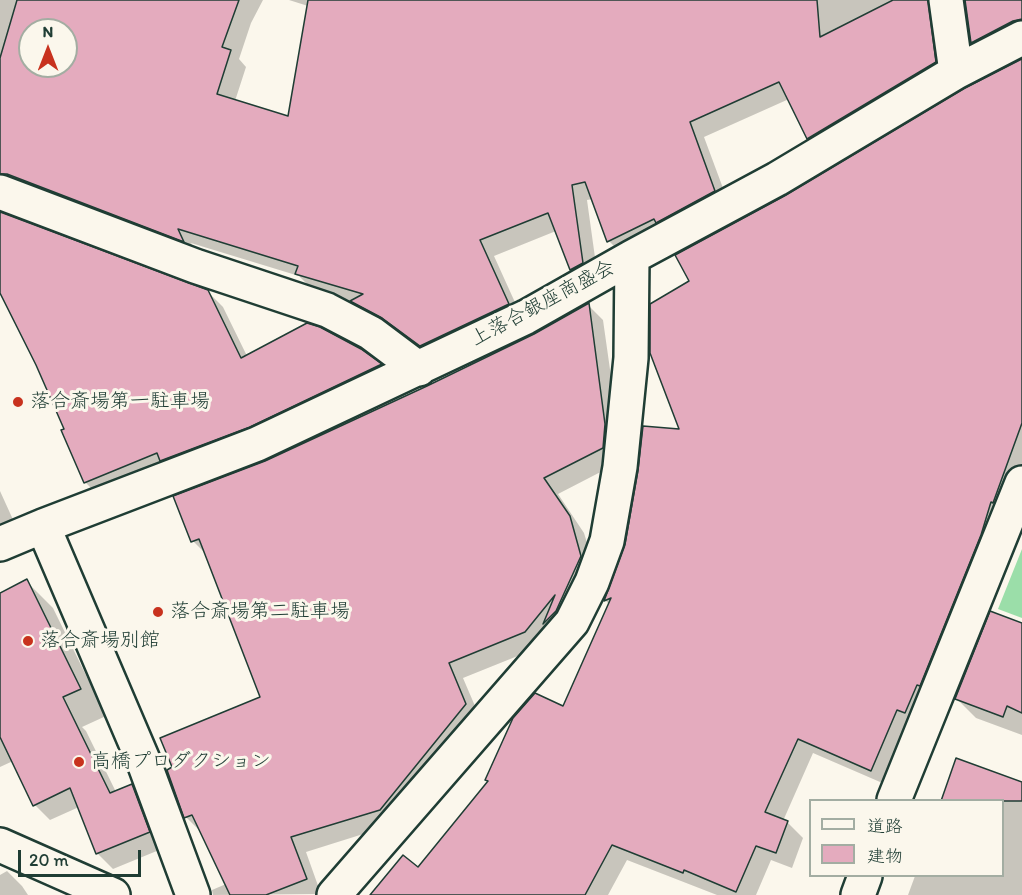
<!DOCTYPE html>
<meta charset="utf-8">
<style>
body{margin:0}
#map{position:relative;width:1022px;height:895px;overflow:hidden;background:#fbf7ec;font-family:Itim,"Klee One",sans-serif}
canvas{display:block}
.legend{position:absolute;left:809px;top:799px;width:195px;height:78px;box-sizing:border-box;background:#fbf7ec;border:2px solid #a3ada2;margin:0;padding:8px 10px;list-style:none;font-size:18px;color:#1f3d34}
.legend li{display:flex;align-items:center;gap:12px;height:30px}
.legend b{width:30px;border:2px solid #a3ada2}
.north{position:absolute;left:18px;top:18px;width:60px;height:60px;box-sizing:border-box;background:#fbf7ec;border:2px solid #a3ada2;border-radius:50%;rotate:0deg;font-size:16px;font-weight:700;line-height:24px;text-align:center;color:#1f3d34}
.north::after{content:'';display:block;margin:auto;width:21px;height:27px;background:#c8321e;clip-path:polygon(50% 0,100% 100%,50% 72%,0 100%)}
.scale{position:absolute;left:18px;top:850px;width:123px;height:27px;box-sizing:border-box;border:3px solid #1f3d34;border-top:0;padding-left:8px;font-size:18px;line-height:21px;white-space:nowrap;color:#1f3d34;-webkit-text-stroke:4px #fbf7ec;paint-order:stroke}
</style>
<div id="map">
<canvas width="1022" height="895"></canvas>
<ul class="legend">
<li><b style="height:8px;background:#fbf7ec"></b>道路</li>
<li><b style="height:16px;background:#e4abbe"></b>建物</li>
</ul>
<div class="north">N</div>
<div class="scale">20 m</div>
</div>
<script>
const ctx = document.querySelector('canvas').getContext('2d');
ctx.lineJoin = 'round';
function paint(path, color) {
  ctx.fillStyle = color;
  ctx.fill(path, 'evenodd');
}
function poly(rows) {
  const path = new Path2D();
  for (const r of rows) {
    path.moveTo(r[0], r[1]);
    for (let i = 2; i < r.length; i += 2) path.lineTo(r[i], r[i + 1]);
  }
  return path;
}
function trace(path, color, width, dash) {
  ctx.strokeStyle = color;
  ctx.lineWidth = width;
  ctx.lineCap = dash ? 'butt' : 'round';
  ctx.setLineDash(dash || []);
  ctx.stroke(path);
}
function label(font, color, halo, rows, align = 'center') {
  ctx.font = font + ' Itim,"Klee One",sans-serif';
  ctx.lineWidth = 6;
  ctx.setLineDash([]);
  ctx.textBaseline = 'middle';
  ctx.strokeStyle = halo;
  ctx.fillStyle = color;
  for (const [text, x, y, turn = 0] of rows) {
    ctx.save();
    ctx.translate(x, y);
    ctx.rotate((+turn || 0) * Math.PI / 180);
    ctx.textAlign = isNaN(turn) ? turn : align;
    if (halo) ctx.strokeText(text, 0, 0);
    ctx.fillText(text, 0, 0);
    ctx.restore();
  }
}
paint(poly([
 [1022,549,1022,618,998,609]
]), '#9bdea9');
paint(poly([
 [0,0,263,0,251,23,239,59,246,67,235,101,289,118,308,6,289,0,950,0,950,78,824,154,808,138,789,99,704,137,730,207,624,256,609,241,593,199,587,200,598,279,587,285,571,270,556,231,494,256,523,320,437,361,399,333,367,316,352,301,312,289,299,276,191,243,198,255,0,198],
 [30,30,66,30,66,66,30,66],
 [966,0,1022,0,1022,40,988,58,972,43],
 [1022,61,1022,480,887,785,813,753,783,821,787,822,803,838,792,868,771,860,756,895,717,895,627,860,608,895,376,895,419,869,564,708,610,605,605,600,681,430,691,282,787,197],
 [0,214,207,291,223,307,247,356,360,350,381,366,395,380,101,498,85,482,0,246],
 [588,305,603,320,620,440,618,463,558,494,584,533,596,572,540,647,463,678,481,720,395,824,306,852,321,894,213,895,212,890,226,884,201,832,186,817,262,697,207,555,193,541,266,462,535,335],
 [0,491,15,524,0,531],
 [26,581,53,608,106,716,82,727,86,731,116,792,132,786,147,801,164,848,113,869,97,853,79,807,50,820,35,805,13,761,0,767,0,594],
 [1022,625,1022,735,976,718,957,699],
 [1022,783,1022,895,908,895,915,876,1002,876,1002,800],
 [7,871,22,886,28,895,0,895,0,875]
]), '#0003');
const building = poly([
 [17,0,239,0,222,47,231,50,217,94,288,116,308,0,817,0,820,37,893,0,928,0,936,62,807,139,779,82,690,122,715,191,656,223,654,219,607,242,585,182,572,185,583,263,570,270,548,213,480,240,509,304,420,346,382,318,350,301,363,294,295,274,298,266,178,229,184,242,7,174,0,174,0,58,17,0],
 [30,30,66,30,66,66,30,66,30,30],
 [965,0,1022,0,1022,19,1013,21,971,43,965,0],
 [1022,59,1022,423,993,503,991,502,981,535,920,686,917,685,905,713,897,710,871,771,798,739,765,812,788,821,776,853,756,846,736,892,684,870,683,873,612,845,585,895,370,895,403,855,418,867,488,781,485,780,513,718,535,693,563,706,611,598,604,601,625,544,638,470,643,426,679,429,650,353,650,304,689,281,675,255,786,195,965,88,1022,59],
 [0,212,208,290,241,358,307,323,320,327,361,349,382,364,250,427,160,461,157,453,84,483,61,430,64,429,36,365,0,293,0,212],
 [589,303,605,424,603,448,544,478,570,516,581,556,556,611,543,624,555,595,525,632,449,663,466,704,380,810,291,837,307,879,266,895,230,895,192,815,184,818,167,770,172,767,160,738,260,697,199,539,191,542,173,496,265,461,427,386,534,334,589,303],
 [27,579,81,689,63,697,110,793,132,784,150,832,96,854,70,788,33,806,0,737,0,593,27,579],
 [990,611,1022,623,1022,713,1007,706,1003,717,955,699,990,611],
 [956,758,1022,782,1022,801,941,801,956,758]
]);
paint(building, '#e4abbe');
trace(building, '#1f3d34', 1.5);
const minor = poly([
 [946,0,956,72],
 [0,192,195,266,327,310,371,333,419,369],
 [43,526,143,760,193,895],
 [0,544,43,526,257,444,526,317,632,257,777,179,956,72,1022,38],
 [894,800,1022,483],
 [0,845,113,895],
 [334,895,572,622,592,582,607,541,620,467,631,358,632,257],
 [858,895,865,876]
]);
trace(minor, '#1f3d34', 38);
trace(minor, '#fbf7ec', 33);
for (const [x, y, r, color] of [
 [18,402,6,"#c8321e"],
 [158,612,6,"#c8321e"],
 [28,641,6,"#c8321e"],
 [79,762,6,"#c8321e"]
]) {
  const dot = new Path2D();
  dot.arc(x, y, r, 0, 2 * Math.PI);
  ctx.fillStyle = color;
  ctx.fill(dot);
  trace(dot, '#fbf7ec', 2);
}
label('20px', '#1f3d34', '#fbf7ec', [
 ["上落合銀座商盛会",543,304,-28]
]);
label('20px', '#1f3d34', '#fbf7ec', [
 ["落合斎場第一駐車場",30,402],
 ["落合斎場第二駐車場",170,612],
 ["落合斎場別館",40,641],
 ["高橋プロダクション",91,762]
], 'left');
</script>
